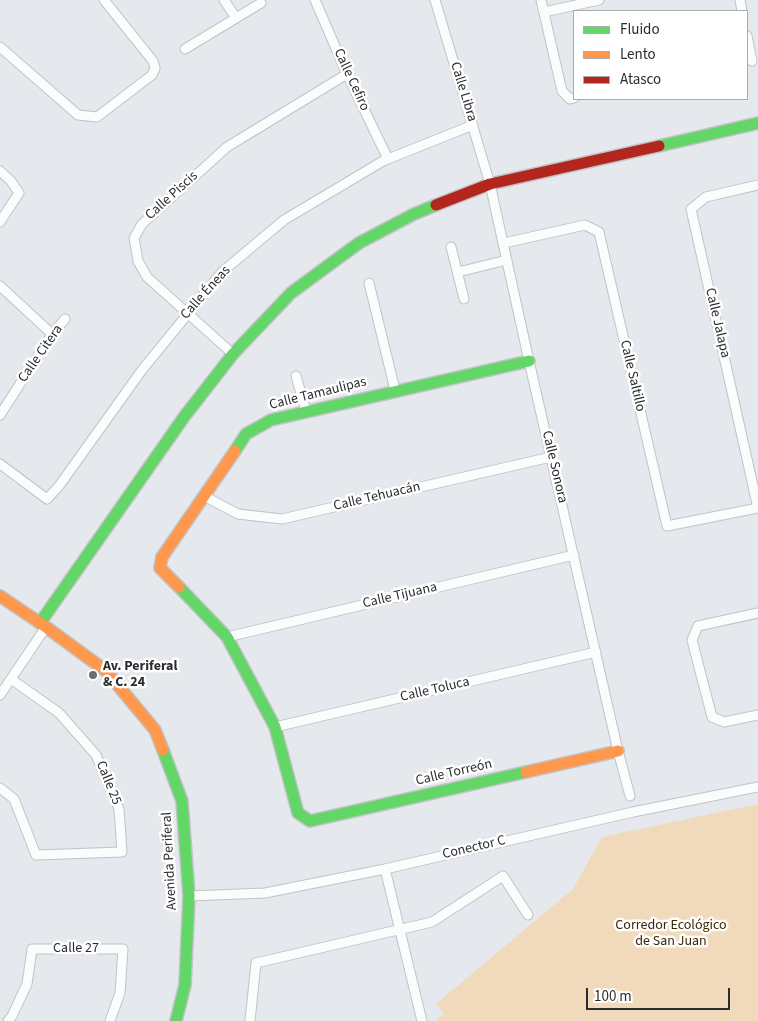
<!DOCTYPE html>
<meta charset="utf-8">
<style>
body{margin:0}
#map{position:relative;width:758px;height:1021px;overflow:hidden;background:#e5e8ec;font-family:"Source Sans 3",sans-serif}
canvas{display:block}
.legend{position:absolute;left:573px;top:10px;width:175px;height:90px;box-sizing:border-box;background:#fff;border:1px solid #aaabab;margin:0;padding:6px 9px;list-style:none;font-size:15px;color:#2a2c2e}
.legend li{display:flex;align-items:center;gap:10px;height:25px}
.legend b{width:25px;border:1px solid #aaabab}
.scale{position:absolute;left:586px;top:988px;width:144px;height:22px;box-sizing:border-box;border:2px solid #2a2c2e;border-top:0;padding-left:6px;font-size:15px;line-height:18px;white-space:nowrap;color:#2a2c2e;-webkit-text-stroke:4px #fff;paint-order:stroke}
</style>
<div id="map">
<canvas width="758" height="1021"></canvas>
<ul class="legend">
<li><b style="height:6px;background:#63d668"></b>Fluido</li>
<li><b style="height:6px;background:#ff974d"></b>Lento</li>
<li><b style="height:6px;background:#b3261e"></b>Atasco</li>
</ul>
<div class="scale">100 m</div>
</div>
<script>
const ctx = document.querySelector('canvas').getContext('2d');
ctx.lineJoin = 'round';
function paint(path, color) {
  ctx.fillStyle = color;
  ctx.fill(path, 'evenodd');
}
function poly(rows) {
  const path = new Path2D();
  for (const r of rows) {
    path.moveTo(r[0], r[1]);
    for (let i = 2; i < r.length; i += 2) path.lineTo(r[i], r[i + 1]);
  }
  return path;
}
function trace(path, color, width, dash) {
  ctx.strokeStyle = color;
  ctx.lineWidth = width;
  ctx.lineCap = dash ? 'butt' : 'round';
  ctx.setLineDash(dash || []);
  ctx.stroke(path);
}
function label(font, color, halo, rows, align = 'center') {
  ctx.font = font + ' "Source Sans 3",sans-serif';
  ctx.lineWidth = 5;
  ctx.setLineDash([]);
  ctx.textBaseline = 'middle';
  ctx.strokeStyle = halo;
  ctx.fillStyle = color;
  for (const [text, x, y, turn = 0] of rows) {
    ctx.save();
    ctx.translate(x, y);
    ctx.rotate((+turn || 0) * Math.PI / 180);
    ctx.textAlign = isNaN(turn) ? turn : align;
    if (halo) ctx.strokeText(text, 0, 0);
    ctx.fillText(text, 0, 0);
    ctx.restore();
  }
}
paint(poly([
 [758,804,758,1021,438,1021,438,1018,444,1014,436,1004,573,889,602,837]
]), '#f1d9bb');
const street = poly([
 [224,0,236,18],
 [315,0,347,74,388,159],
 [435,0,490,184,529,361,618,751,630,796],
 [541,0,562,91,570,99,574,98],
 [740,0,742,11],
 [544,12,599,0],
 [747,36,752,61],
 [0,47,78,115,97,117,152,75,155,68,153,61,104,0],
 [185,49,261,3],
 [0,171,11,181,19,193,0,222],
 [504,243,585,225,599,232,667,526,758,508],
 [451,247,464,299],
 [458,272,507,260],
 [369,283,395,390],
 [0,286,52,334],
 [233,354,147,277,138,261,134,238,142,224,227,147,347,74],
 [296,376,306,411],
 [0,415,52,334,65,319],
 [0,464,47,499,59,486,142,370,222,272,284,220,383,161,473,125],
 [204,496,238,514,282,519,551,457],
 [758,508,691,209,706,197,758,185],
 [758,613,698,626,692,640,712,717,724,722,758,715],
 [227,637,574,555],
 [0,695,46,627],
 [275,727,596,652],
 [0,788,14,799,36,855,122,852,119,809,96,755,59,713,11,679],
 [385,869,422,1021],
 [189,896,265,893,385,869,633,812,758,787],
 [8,1021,12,1016,27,984,32,949,123,949,120,993,110,1021],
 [250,1021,256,963,432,922,503,876,528,915]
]);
const fast = poly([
 [659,146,758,123],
 [235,451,246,434,271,420,529,361],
 [179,587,227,637,275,727,298,813,310,821,526,772],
 [40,623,184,417,233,354,291,293,359,243,414,214,436,205],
 [163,750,182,801,189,896,185,985,176,1021]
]);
const slow = poly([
 [179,587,160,568,162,557,235,451],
 [0,596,46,627,106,671,155,730,163,750],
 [526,772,618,751]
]);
const jam = poly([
 [436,205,490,184,659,146]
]);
trace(street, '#c1c3c6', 11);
trace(fast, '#c1c3c6', 14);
trace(slow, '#c1c3c6', 14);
trace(jam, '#c1c3c6', 14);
trace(street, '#fbfcfc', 9);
trace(fast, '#63d668', 11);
trace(slow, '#ff974d', 11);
trace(jam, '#b3261e', 11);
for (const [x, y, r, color] of [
 [93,675,5,"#6b6e70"]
]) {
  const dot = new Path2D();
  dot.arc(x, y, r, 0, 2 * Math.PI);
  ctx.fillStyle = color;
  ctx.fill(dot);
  trace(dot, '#fff', 2);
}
label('14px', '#2a2c2e', '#fff', [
 ["Calle Cefiro",351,80,65],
 ["Calle Libra",463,92,73],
 ["Calle Piscis",172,196,-42],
 ["Calle Éneas",206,293,-48],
 ["Calle Jalapa",717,323,77],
 ["Calle Citera",41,354,-55],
 ["Calle Saltillo",632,376,77],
 ["Calle Tamaulipas",318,394,-14],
 ["Calle Sonora",554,467,77],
 ["Calle Tehuacán",377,497,-13],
 ["Calle Tijuana",400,596,-13],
 ["Calle Toluca",435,690,-13],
 ["Calle Torreón",454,773,-13],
 ["Calle 25",108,783,68],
 ["Conector C",474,848,-13],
 ["Avenida Periferal",170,861,-93],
 ["Calle 27",76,949]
]);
label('bold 14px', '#2a2c2e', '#fff', [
 ["Av. Periferal",103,667],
 ["& C. 24",103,683]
], 'left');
label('14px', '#3d2604', '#fff', [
 ["Corredor Ecológico",671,926],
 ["de San Juan",671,942]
]);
</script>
